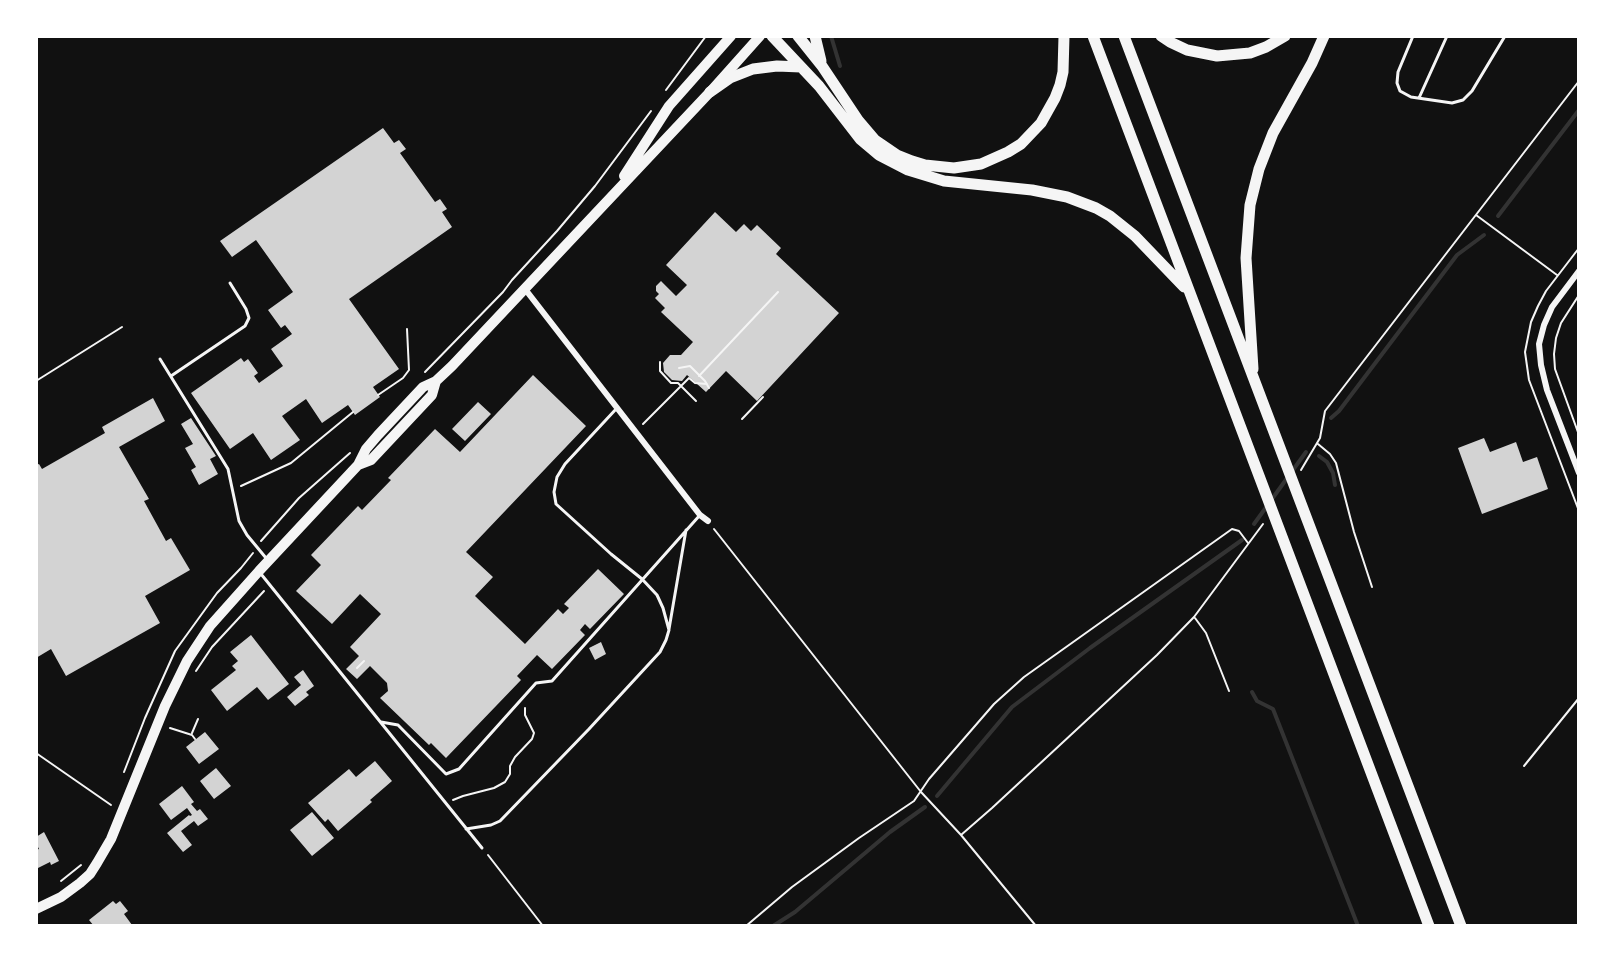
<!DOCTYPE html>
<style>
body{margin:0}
#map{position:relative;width:1615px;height:962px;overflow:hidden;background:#111;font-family:"PT Sans Narrow",sans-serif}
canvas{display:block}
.frame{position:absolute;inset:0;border:38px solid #fff;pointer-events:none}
</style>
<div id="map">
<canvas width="1615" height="962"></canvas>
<div class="frame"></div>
</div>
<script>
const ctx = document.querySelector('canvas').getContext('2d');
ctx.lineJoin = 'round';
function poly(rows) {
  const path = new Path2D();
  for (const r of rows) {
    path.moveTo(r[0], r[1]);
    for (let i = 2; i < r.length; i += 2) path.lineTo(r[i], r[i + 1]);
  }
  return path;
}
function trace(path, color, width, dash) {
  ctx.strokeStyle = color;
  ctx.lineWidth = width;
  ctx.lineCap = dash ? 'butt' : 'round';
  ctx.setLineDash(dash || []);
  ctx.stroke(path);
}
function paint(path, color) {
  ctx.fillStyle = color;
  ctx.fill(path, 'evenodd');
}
trace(poly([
 [831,36,840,66],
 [1498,216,1579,110],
 [1331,418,1339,411,1457,255,1484,235],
 [1319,456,1327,462,1333,473,1335,485],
 [1272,499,1306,452],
 [1254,524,1267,506],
 [1252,692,1257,701,1273,709,1358,926],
 [937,796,1012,707,1090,648,1242,540],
 [773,926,795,912,890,832,925,807]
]), '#333', 4);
paint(poly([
 [383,128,394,143,399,140,406,149,400,153,435,202,440,199,447,209,442,212,452,227,349,299,399,369,373,387,380,397,355,415,348,405,322,423,306,399,282,416,300,440,271,460,253,433,230,449,191,393,241,358,244,362,248,359,258,373,254,376,259,383,283,366,271,349,292,334,285,325,281,328,268,310,293,292,256,240,232,257,220,241],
 [715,212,736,232,744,224,751,231,757,225,781,248,776,254,839,313,757,401,726,371,706,392,687,375,682,381,672,380,664,372,663,363,670,355,681,355,693,342,661,312,665,308,655,298,659,294,656,291,656,286,661,281,676,296,687,285,666,265],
 [533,375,586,426,466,552,493,577,475,596,525,644,558,609,563,614,569,608,564,604,598,569,624,594,590,629,585,624,580,630,585,635,552,669,537,655,517,676,521,680,446,758,431,743,429,745,380,698,388,691,387,683,370,666,357,679,346,669,359,656,350,647,381,614,360,594,332,624,296,591,321,565,311,555,358,506,362,510,391,480,388,478,435,429,460,452],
 [153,398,165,421,119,447,149,499,144,501,166,541,171,538,190,570,145,596,160,623,66,676,51,649,36,658,36,465,39,464,42,469,105,433,102,427],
 [478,402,491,414,465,441,452,429],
 [191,418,216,456,210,459,218,474,199,485,191,470,196,467,185,448,193,444,181,424],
 [1484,438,1490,452,1516,442,1523,462,1537,457,1548,489,1482,514,1458,448],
 [251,635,289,684,268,700,257,687,227,711,211,690,236,670,232,666,238,661,230,652],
 [601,642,606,654,595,660,589,648],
 [303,670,314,686,306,692,309,695,295,706,287,697,301,685,294,677],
 [205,732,219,749,199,764,186,747],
 [375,761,392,781,370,800,372,802,338,831,328,819,325,822,308,803,349,769,356,777],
 [216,768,231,786,214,799,200,781],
 [182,786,194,802,191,804,197,811,200,809,208,819,198,826,194,821,181,831,192,845,183,852,167,833,189,815,190,816,192,815,187,808,171,820,159,804],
 [312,812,334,838,312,856,290,830],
 [44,832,59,861,51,865,50,862,36,869,36,850,39,849,36,843,36,837],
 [113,901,116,904,120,901,128,911,124,914,132,925,94,926,89,920]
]), '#d3d3d3');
trace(poly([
 [666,90,706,36],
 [1476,215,1557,275],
 [1579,248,1546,291,1538,306,1531,322,1525,352,1529,380,1579,511],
 [1579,295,1561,323,1556,338,1554,354,1555,369,1579,435],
 [660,362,660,371,671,383,678,383,696,401],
 [679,368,690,366,705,381,709,388],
 [425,372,503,292,512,280,557,231,595,186,651,111],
 [699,376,778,292],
 [36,381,122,327],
 [378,395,403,378,409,370,407,329],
 [742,419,763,397],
 [643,424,689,378,695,383,707,384],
 [1318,444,1330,454,1336,463,1354,532,1372,587],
 [1301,470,1320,438,1325,411,1579,81],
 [241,486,291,463,353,412],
 [714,529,921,792,961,835,1036,926],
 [261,541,299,498,350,453],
 [1195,618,1206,633,1229,691],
 [357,668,364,661],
 [196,671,212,647,264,591],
 [170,728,192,735,195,739],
 [192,733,198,719],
 [36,753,111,805],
 [1524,766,1579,698],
 [124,772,145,718,175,651,217,593,241,568,253,553],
 [453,800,463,796,494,788,505,782,510,774,510,766,515,757,532,739,534,733,525,715,525,708],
 [961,835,992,808,1157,655,1194,617,1263,524],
 [488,855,543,926],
 [61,881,81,865],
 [746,926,792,887,859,838,914,801,929,779,994,704,1024,677,1232,529,1239,531,1248,543]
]), '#f5f5f5', 2);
trace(poly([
 [1413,36,1398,72,1397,83,1400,91,1411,97,1452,103,1463,100,1472,91,1505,36],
 [1419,98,1447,36],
 [160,359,228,469,239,521,247,535,266,558],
 [171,376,245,326,249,318,246,309,230,283],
 [261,574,482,848],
 [669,629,686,530],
 [381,722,398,725,446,774,459,769,536,683,552,681,700,515],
 [466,829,491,825,500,821,589,729,660,652,666,640,669,630,663,608,657,595,642,579,611,554,556,504,554,492,557,477,565,464,617,408]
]), '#f5f5f5', 3);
trace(poly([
 [1579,271,1552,307,1544,325,1539,344,1541,365,1547,390,1579,473],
 [525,289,700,515,708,521]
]), '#f5f5f5', 6);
trace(poly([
 [624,176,669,106,731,36],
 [358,465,371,460,432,395,436,381],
 [36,909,61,897,80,883,90,874,97,863,111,839,165,706,187,661,210,626,259,571,358,465,366,449,378,435,423,387,436,381,452,366,710,92,760,36]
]), '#f5f5f5', 10);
trace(poly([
 [772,36,819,86,860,139,879,155,908,170,944,181,1032,190,1067,197,1096,208,1110,216,1135,236,1184,287],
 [798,36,822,66,858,120,875,140,897,155,912,161,925,165,954,168,981,164,1008,152,1021,144,1041,123,1055,98,1060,85,1063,72,1064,36],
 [815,36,821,61],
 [1093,36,1429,926],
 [1124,36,1461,926],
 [1161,36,1170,42,1187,50,1217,56,1250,53,1266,47,1285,36],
 [710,92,730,78,753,69,777,66,801,67],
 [1253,369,1246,258,1250,205,1259,169,1273,133,1312,63,1324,36]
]), '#f5f5f5', 11);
</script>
